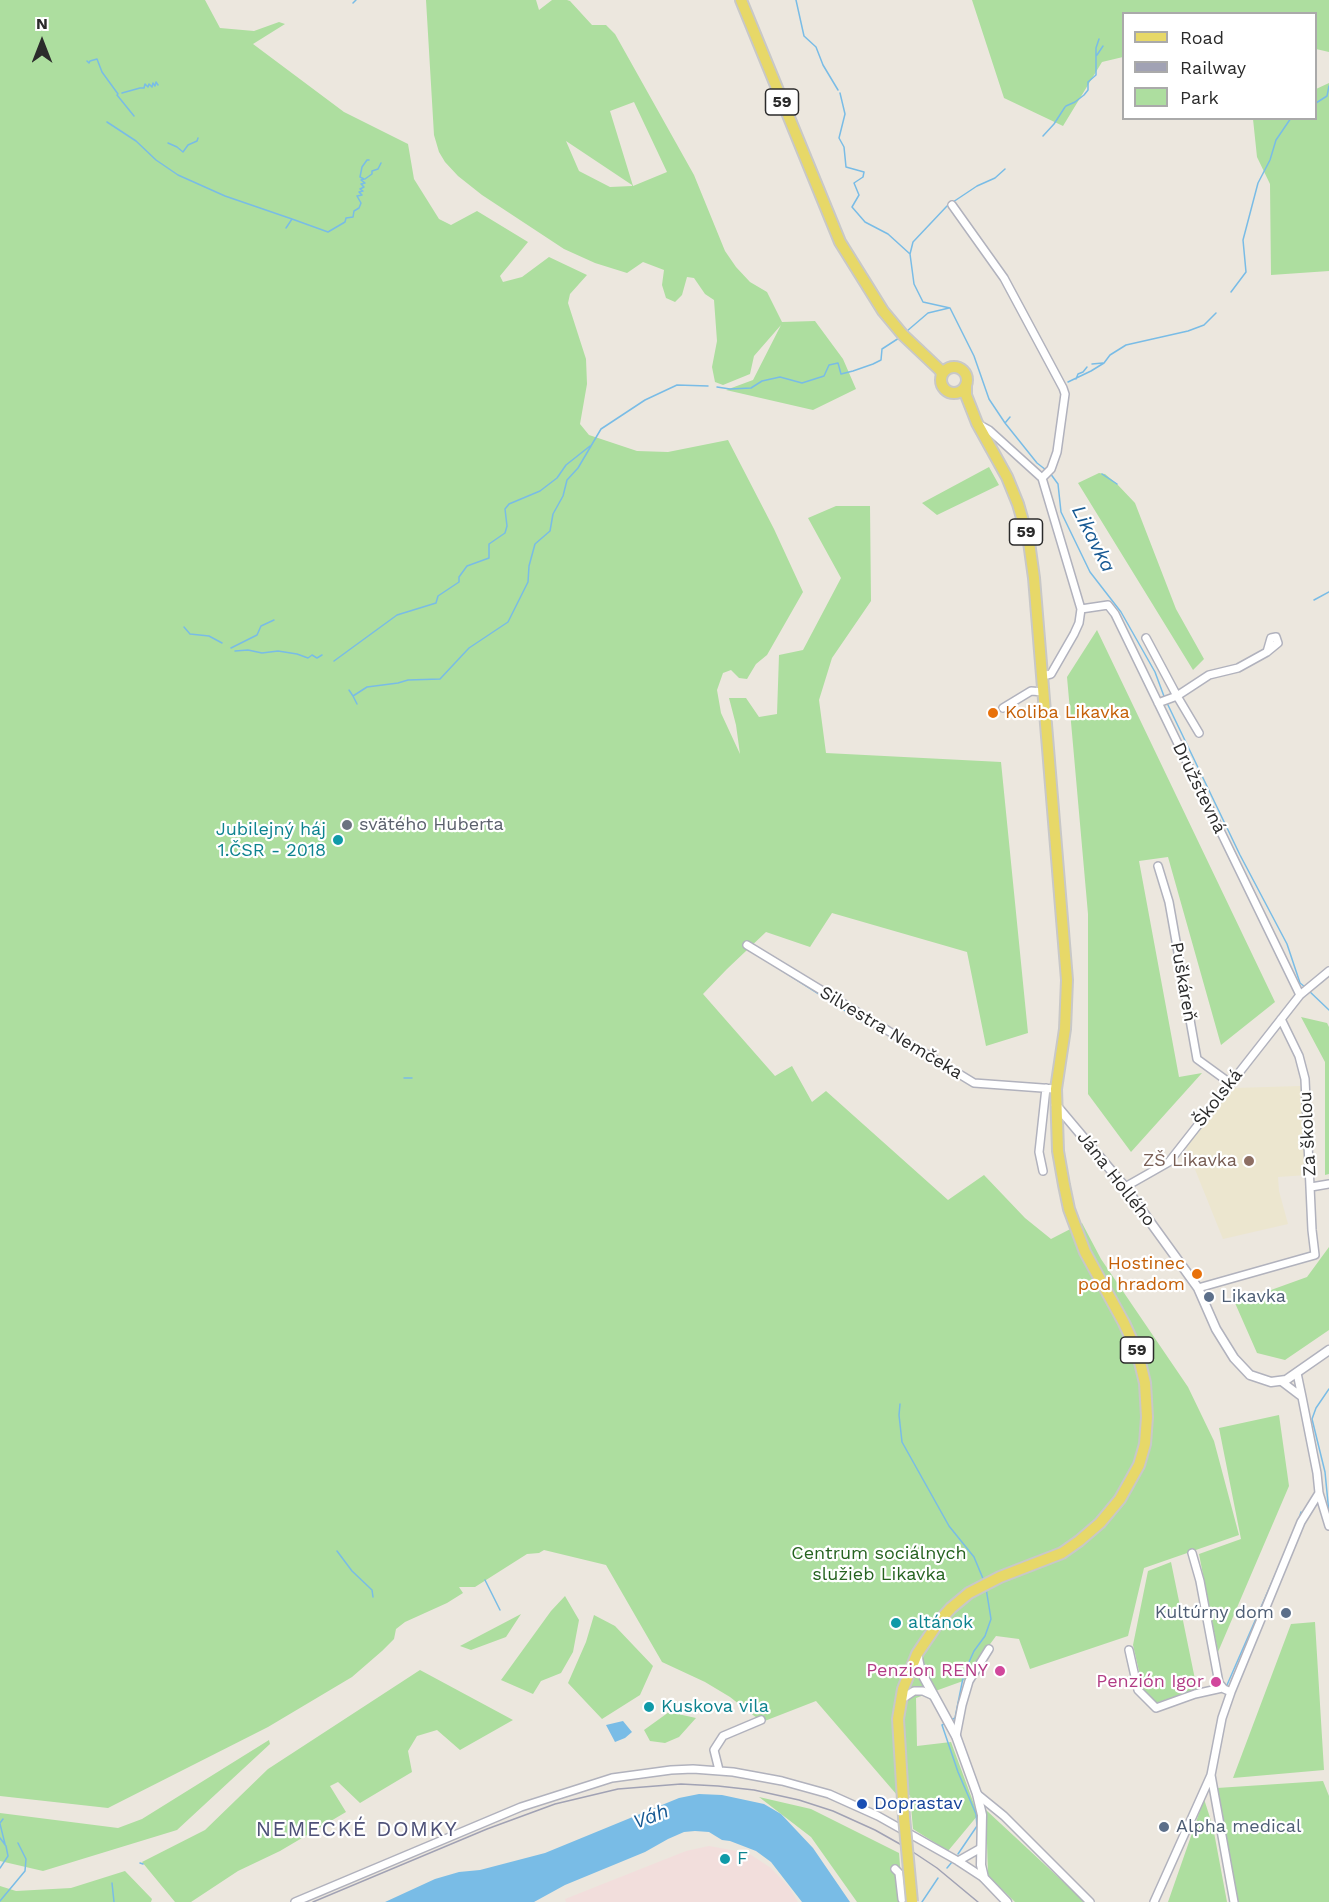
<!DOCTYPE html>
<meta charset="utf-8">
<style>
body{margin:0}
#map{position:relative;width:1329px;height:1902px;overflow:hidden;background:#ece7de;font-family:"Work Sans",sans-serif}
canvas{display:block}
.legend{position:absolute;left:1122px;top:12px;width:195px;height:108px;box-sizing:border-box;background:#fff;border:2px solid #aaa;margin:0;padding:8px 10px;list-style:none;font-size:18px;color:#2b2b2b}
.legend li{display:flex;align-items:center;gap:12px;height:30px}
.legend b{width:30px;border:2px solid #aaa}
.north{position:absolute;left:12px;top:12px;width:60px;height:60px;-webkit-text-stroke:4px #fff;paint-order:stroke;rotate:0deg;font-size:16px;font-weight:700;line-height:24px;text-align:center;color:#2b2b2b}
.north::after{content:'';display:block;margin:auto;width:21px;height:27px;background:#2b2b2b;clip-path:polygon(50% 0,100% 100%,50% 72%,0 100%)}
</style>
<div id="map">
<canvas width="1329" height="1902"></canvas>
<ul class="legend">
<li><b style="height:8px;background:#e7d868"></b>Road</li>
<li><b style="height:8px;background:#a1a2b4"></b>Railway</li>
<li><b style="height:16px;background:#adde9f"></b>Park</li>
</ul>
<div class="north">N</div>
</div>
<script>
const ctx = document.querySelector('canvas').getContext('2d');
ctx.lineJoin = 'round';
function paint(path, color) {
  ctx.fillStyle = color;
  ctx.fill(path, 'evenodd');
}
function poly(rows) {
  const path = new Path2D();
  for (const r of rows) {
    if (r.length === 3) {
      path.moveTo(r[0] + r[2], r[1]);
      path.arc(r[0], r[1], r[2], 0, 2 * Math.PI);
      continue;
    }
    path.moveTo(r[0], r[1]);
    for (let i = 2; i < r.length; i += 2) path.lineTo(r[i], r[i + 1]);
  }
  return path;
}
function trace(path, color, width, dash) {
  ctx.strokeStyle = color;
  ctx.lineWidth = width;
  ctx.lineCap = dash ? 'butt' : 'round';
  ctx.setLineDash(dash || []);
  ctx.stroke(path);
}
function label(font, color, halo, rows, align = 'center') {
  ctx.font = font + ' "Work Sans",sans-serif';
  ctx.lineWidth = 4.5;
  ctx.setLineDash([]);
  ctx.textBaseline = 'middle';
  ctx.strokeStyle = halo;
  ctx.fillStyle = color;
  for (const [text, x, y, turn = 0] of rows) {
    ctx.save();
    ctx.translate(x, y);
    ctx.rotate((+turn || 0) * Math.PI / 180);
    ctx.textAlign = isNaN(turn) ? turn : align;
    if (halo) ctx.strokeText(text, 0, 0);
    ctx.fillText(text, 0, 0);
    ctx.restore();
  }
}
paint(poly([
 [1301,1086,1307,1175,1278,1177,1279,1191,1288,1224,1223,1239,1186,1147,1223,1097,1233,1088]
]), '#ece6cf');
paint(poly([
 [709,1846,748,1853,771,1868,789,1887,798,1902,566,1902,565,1899,686,1851]
]), '#f2dedc');
paint(poly([
 [0,0,205,0,220,28,254,31,279,22,285,24,253,44,344,112,408,144,414,179,439,219,451,225,477,211,528,242,500,276,503,282,522,277,549,257,587,275,570,294,568,303,586,359,587,384,580,424,589,435,637,451,668,452,728,440,774,529,803,592,767,655,756,664,747,679,739,678,731,670,723,673,717,690,721,713,740,754,736,725,729,698,746,698,759,717,777,714,779,655,803,650,841,578,808,518,836,506,870,506,871,601,832,658,819,700,826,753,1001,762,1028,1033,986,1046,967,952,832,913,810,947,766,932,727,969,703,994,775,1076,792,1066,812,1102,826,1091,948,1200,984,1175,1025,1218,1051,1239,1082,1223,1101,1259,1188,1387,1214,1441,1239,1535,1144,1568,1128,1636,1030,1669,1019,1639,996,1636,963,1681,916,1698,917,1746,951,1742,978,1815,948,1851,913,1829,910,1795,897,1795,816,1701,762,1722,730,1697,705,1682,662,1662,606,1565,544,1550,539,1553,527,1554,475,1587,459,1587,463,1593,447,1603,405,1622,396,1629,394,1639,382,1651,352,1677,268,1727,108,1808,0,1796],
 [426,0,536,0,539,10,552,0,567,0,570,1,592,25,606,25,615,34,694,175,725,251,736,267,750,282,767,292,782,322,815,321,843,359,856,389,813,410,726,390,753,380,781,325,754,356,750,374,723,385,715,382,712,367,717,341,714,300,705,294,694,278,687,277,682,295,675,302,666,298,662,285,664,270,643,262,627,273,595,263,564,249,482,195,458,176,445,162,439,152,434,135],
 [634,102,667,172,633,186,610,111],
 [566,141,632,185,632,186,610,187,579,171],
 [972,0,1329,0,1329,52,1316,49,1316,14,1124,14,1123,57,1102,62,1063,126,1004,98],
 [1329,83,1329,271,1271,275,1270,184,1257,157,1253,119,1316,118,1316,89],
 [989,467,999,485,937,515,922,503],
 [1099,473,1105,474,1116,483,1135,503,1176,609,1204,659,1193,670,1078,483],
 [1097,630,1275,1002,1221,1045,1168,857,1139,861,1179,1077,1202,1073,1131,1152,1088,1094,1088,914,1067,677],
 [1301,1017,1327,1023,1329,1027,1329,1174,1325,1175,1325,1062],
 [1329,1247,1329,1330,1285,1360,1257,1353,1235,1303,1307,1277],
 [1279,1415,1289,1486,1218,1652,1199,1554,1241,1539,1219,1428],
 [1171,1562,1197,1689,1147,1706,1133,1645,1148,1571],
 [565,1596,579,1620,573,1652,561,1673,541,1681,533,1694,501,1680,551,1611],
 [521,1614,506,1637,471,1650,460,1646],
 [594,1615,615,1626,653,1666,640,1695,602,1719,568,1683,586,1642],
 [1315,1622,1324,1770,1233,1778,1291,1624],
 [420,1670,513,1720,460,1750,437,1730,417,1736,408,1751,412,1772,360,1803,338,1782,330,1786,346,1812,280,1851,238,1871,191,1902,175,1902,142,1862,205,1830,268,1769],
 [669,1712,696,1718,679,1737,665,1743,650,1741,644,1730],
 [269,1740,270,1744,177,1830,43,1871,0,1861,0,1813,118,1828,142,1819],
 [1323,1781,1329,1796,1329,1902,1238,1902,1217,1788],
 [759,1797,811,1809,899,1853,903,1902,857,1902,811,1837],
 [1204,1799,1213,1827,1227,1902,1168,1902],
 [986,1810,1085,1902,1015,1902,988,1876],
 [125,1871,152,1899,151,1902,0,1902,0,1886,16,1891,71,1888]
]), '#adde9f');
paint(poly([
 [623,1721,632,1732,625,1738,615,1742,606,1725],
 [699,1794,722,1795,764,1804,781,1814,813,1848,850,1902,802,1902,771,1862,756,1851,730,1841,722,1840,709,1832,695,1831,684,1832,668,1839,645,1852,565,1885,534,1902,385,1902,435,1879,459,1872,480,1870,545,1853,679,1798]
]), '#79bce6');
trace(poly([
 [796,0,804,36,816,47,823,65,838,90],
 [353,3,356,0],
 [1097,55,1103,46],
 [87,61,89,63,90,61,97,59,102,72,118,94],
 [122,93,140,88,144,88,145,84,148,87,149,84,152,87,153,83,155,86,156,82,158,85],
 [840,93,845,114,839,138,844,147,846,167,864,172,863,177,854,183,859,195,852,207,865,222,888,234,910,254,914,284,923,302,950,308,974,356,989,399,1005,423,1037,463,1046,470],
 [117,95,134,116],
 [1316,103,1327,96,1329,86],
 [1066,106,1075,102,1084,95,1088,90,1088,82,1096,75,1096,48,1099,39],
 [107,122,136,141,156,160,178,175,225,196,292,219],
 [1043,136,1054,124,1065,107],
 [168,143,177,147,183,152,188,145,197,141,198,138],
 [365,179,372,174,372,171,378,169,381,163],
 [953,202,977,186,995,178,1005,169],
 [286,228,292,219,328,232,345,222,346,218,353,217,354,211,359,208,361,203,357,196,362,195,359,192,363,191,360,189,364,187,361,184,365,183,361,180,364,179,360,177,362,167,367,160,369,160],
 [910,254,913,242,947,206],
 [1231,292,1246,272,1243,240,1258,183,1270,160,1276,140,1291,118],
 [907,331,928,313,949,308],
 [1092,364,1103,363],
 [1076,379,1078,374,1083,372,1087,367],
 [1068,382,1091,371,1104,363,1110,355,1126,345,1188,331,1204,325,1216,313],
 [717,387,730,389,751,388,762,381,780,377,802,383,824,376,829,365,838,363,841,374,853,371,873,364,881,360,882,349,899,338],
 [1005,423,1010,417],
 [1050,473,1058,484,1061,512,1090,572,1121,612,1155,672,1165,699],
 [1102,474,1117,484],
 [1314,600,1329,592],
 [184,627,190,634,209,636,222,643],
 [231,648,257,635,261,626,274,620],
 [235,651,248,650,262,653,278,651,297,654,308,658,312,655,317,658,322,655],
 [334,661,397,615,436,603,438,596,459,582,459,577,467,566,489,558,489,544,505,533,507,526,505,509,509,504,540,491,557,478,566,465,590,446],
 [349,690,353,696],
 [1167,703,1240,855,1287,944,1300,983,1305,987],
 [357,704,353,696,367,687,398,683,408,680,440,679,469,648,508,622,528,582,529,566,535,544,550,531,553,514,563,496,567,480,578,468,601,429,645,400,677,385,708,386],
 [767,961,863,1022],
 [1308,990,1329,1010],
 [404,1078,412,1078],
 [1329,1389,1316,1408,1312,1419,1325,1472,1329,1513],
 [900,1404,899,1415,902,1442,949,1526,974,1557,984,1581],
 [1299,1519,1301,1512],
 [337,1551,352,1571,372,1590,373,1597],
 [485,1580,500,1610],
 [1227,1685,1289,1543],
 [951,1720,955,1718,964,1673,974,1651,985,1636,991,1619,986,1588],
 [944,1724,942,1725,958,1772,976,1814,977,1826,958,1854],
 [0,1823,3,1819],
 [0,1824,5,1844],
 [0,1838,6,1846,8,1856,0,1868],
 [140,1863,143,1864],
 [947,1868,952,1862],
 [112,1883,114,1902],
 [0,1901,25,1871,26,1859,18,1843],
 [922,1902,938,1878]
]), '#79bce6', 1.5);
const minor = poly([
 [952,205,1004,278,1063,388,1065,394,1057,452,1051,469,1042,478],
 [980,425,989,430,1042,478,1081,609,1079,623,1074,634,1051,674,1042,676],
 [1081,609,1108,605,1115,614,1300,995],
 [1146,638,1177,696,1158,703],
 [1003,708,1031,691,1044,692],
 [1199,733,1177,696,1209,675,1238,668,1267,652,1278,643,1276,637,1271,638,1267,652],
 [1158,866,1169,902,1197,1059,1230,1083],
 [747,945,974,1083,1056,1089],
 [1043,1171,1039,1152,1046,1088],
 [1125,1187,1169,1162,1300,995,1329,971],
 [1311,1187,1329,1184],
 [1198,1288,1315,1255,1312,1230,1305,1079,1299,1056,1281,1019],
 [1297,1373,1302,1397],
 [1281,1381,1302,1397,1317,1473,1319,1493,1329,1526],
 [1192,1553,1200,1581,1219,1683,1224,1689,1231,1692],
 [1129,1650,1138,1690,1156,1708,1195,1694,1222,1688],
 [902,1699,914,1691,923,1691,934,1696],
 [956,1736,962,1705,969,1681,989,1649],
 [719,1770,714,1750,723,1736,761,1720],
 [1211,1775,1234,1902],
 [977,1794,1004,1816,1090,1902],
 [958,1861,981,1848],
 [895,1869,899,1873,902,1899],
 [295,1902,521,1807,612,1778,671,1770,693,1769,733,1772,782,1781,829,1794,878,1816,958,1861,984,1878],
 [1154,1902,1211,1775,1222,1718,1231,1692,1301,1522,1319,1493]
]);
const tertiary = poly([
 [1056,1105,1125,1187,1198,1288,1216,1329,1234,1358,1250,1375,1271,1382,1286,1380,1329,1350],
 [917,1654,921,1672,956,1736,977,1794,982,1815,981,1865,984,1878,1007,1902]
]);
const primary = poly([
 [741,0,840,242,883,311,903,335,940,370,942,374],
 [954,380,13],
 [904,1817,898,1719,903,1689,917,1654,940,1620,951,1608,969,1593,1000,1577,1062,1553,1079,1541,1100,1523,1120,1499,1139,1465,1145,1444,1147,1417,1145,1383,1138,1354,1124,1323,1085,1252,1069,1209,1064,1185,1058,1151,1056,1089,1065,1029,1067,980,1034,578,1029,542,1018,504,1007,477,977,423,966,395,966,385]
]);
trace(minor, '#b1b2bd', 10);
trace(tertiary, '#b1b2bd', 11);
trace(primary, '#c8c8c8', 14);
trace(minor, '#fff', 7);
trace(tertiary, '#fff', 8);
trace(primary, '#e7d868', 10);
trace(poly([
 [313,1902,487,1829,555,1804,618,1789,681,1784,718,1786,754,1790,799,1800,833,1811,875,1830,907,1848,937,1868,978,1902]
]), '#a1a2b4', 1.5);
const primaryBridge = poly([
 [904,1817,912,1902]
]);
trace(primaryBridge, '#c8c8c8', 14, []);
trace(primaryBridge, '#e7d868', 10);
for (const [x, y, r, color] of [
 [993,713,6,"#e8710a"],
 [347,825,6,"#6b7280"],
 [338,840,6,"#0f9aa8"],
 [1249,1161,6,"#8d6e63"],
 [1197,1274,6,"#e8710a"],
 [1209,1297,6,"#5c6f8a"],
 [1286,1613,6,"#5c6f8a"],
 [896,1623,6,"#0f9aa8"],
 [1000,1671,6,"#d1479c"],
 [1216,1682,6,"#d1479c"],
 [649,1707,6,"#0f9aa8"],
 [862,1804,6,"#1a4fb4"],
 [1164,1827,6,"#5c6f8a"],
 [725,1859,6,"#0f9aa8"]
]) {
  const dot = new Path2D();
  dot.arc(x, y, r, 0, 2 * Math.PI);
  ctx.fillStyle = color;
  ctx.fill(dot);
  trace(dot, '#fff', 2);
}
for (const [x, y, w] of [
 [782,102,33],
 [1026,532,33],
 [1137,1350,33]
]) {
  const box = new Path2D();
  box.roundRect(x - w / 2, y - 13, w, 26, 4.5);
  ctx.fillStyle = '#fff';
  ctx.fill(box);
  trace(box, '#2b2b2b', 1.5);
}
label('bold 16px', '#2b2b2b', null, [
 ["59",782,102],
 ["59",1026,532],
 ["59",1137,1350]
]);
label('18px', '#c56008', '#fff', [
 ["Koliba Likavka",1005,713],
 ["Hostinec",1185,1264,"right"],
 ["pod hradom",1185,1285,"right"]
], 'left');
label('18px', '#2b2b2b', '#fff', [
 ["Družstevná",1199,788,64],
 ["Puškáreň",1183,982,80],
 ["Silvestra Nemčeka",891,1033,31],
 ["Školská",1218,1098,-52],
 ["Za školou",1308,1134,-93],
 ["Jána Hollého",1116,1179,52]
]);
label('18px', '#5b616d', '#fff', [
 ["svätého Huberta",359,825]
], 'left');
label('18px', '#0d838f', '#fff', [
 ["Jubilejný háj",326,830,"right"],
 ["1.ČSR - 2018",326,851,"right"],
 ["altánok",908,1623],
 ["Kuskova vila",661,1707],
 ["F",737,1859]
], 'left');
label('18px', '#785e54', '#fff', [
 ["ZŠ Likavka",1237,1161]
], 'right');
label('18px', '#4e5e75', '#fff', [
 ["Likavka",1221,1297],
 ["Kultúrny dom",1274,1613,"right"],
 ["Alpha medical",1176,1827]
], 'left');
label('18px', '#266320', '#fff', [
 ["Centrum sociálnych",879,1554],
 ["služieb Likavka",879,1575]
]);
label('18px', '#b23c85', '#fff', [
 ["Penzion RENY",988,1671],
 ["Penzión Igor",1204,1682]
], 'right');
label('18px', '#164399', '#fff', [
 ["Doprastav",874,1804]
], 'left');
label('italic 20px', '#175993', '#fff', [
 ["Likavka",1093,539,63],
 ["Váh",651,1817,-21]
]);
ctx.letterSpacing = '1.5px';
label('21px', '#4e5178', '#fff', [
 ["NEMECKÉ DOMKY",357,1830]
]);
ctx.letterSpacing = '0px';
</script>
